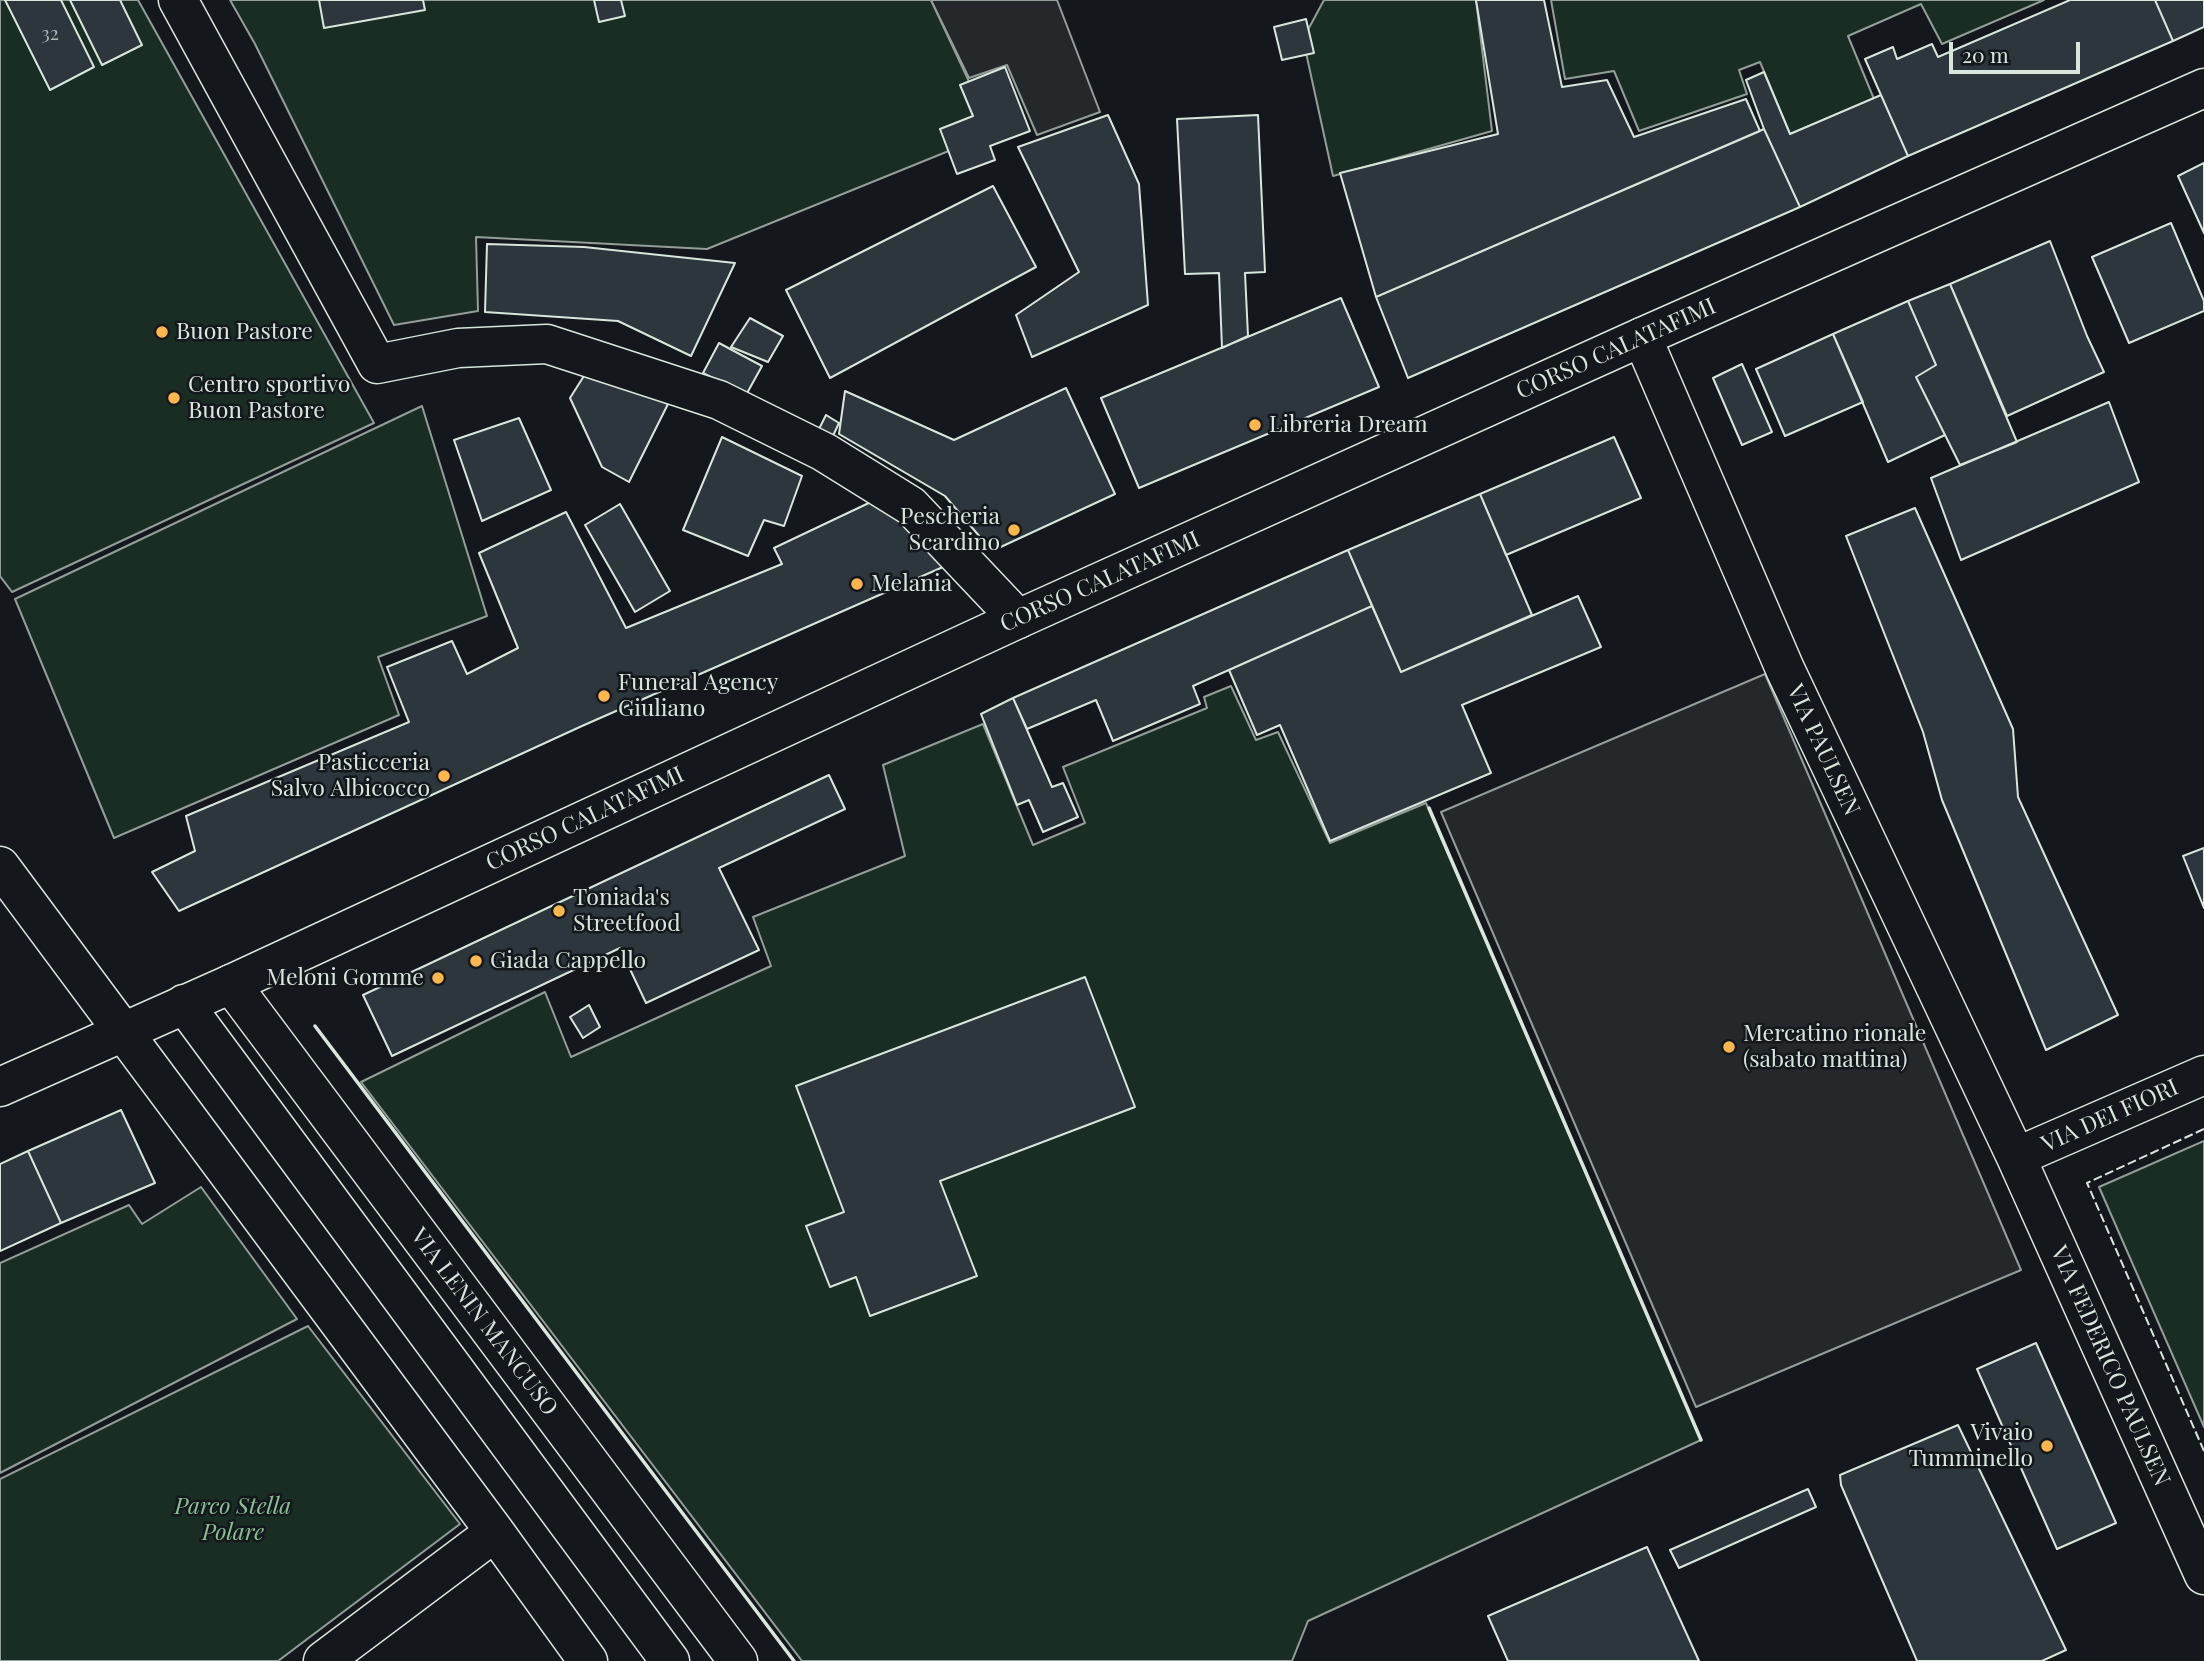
<!DOCTYPE html>
<style>
body{margin:0}
#map{position:relative;width:2204px;height:1661px;overflow:hidden;background:#14181c;font-family:"Playfair Display",serif}
canvas{display:block}
.scale{position:absolute;left:1949px;top:42px;width:131px;height:32px;box-sizing:border-box;border:4px solid #d8e6dc;border-top:0;padding-left:9px;font-size:21px;line-height:24px;white-space:nowrap;color:#d8e6dc;-webkit-text-stroke:5px #14181c;paint-order:stroke}
</style>
<div id="map">
<canvas width="2204" height="1661"></canvas>
<div class="scale">20 m</div>
</div>
<script>
const ctx = document.querySelector('canvas').getContext('2d');
ctx.lineJoin = 'round';
function paint(path, color) {
  ctx.fillStyle = color;
  ctx.fill(path, 'evenodd');
}
function poly(rows) {
  const path = new Path2D();
  for (const r of rows) {
    path.moveTo(r[0], r[1]);
    for (let i = 2; i < r.length; i += 2) path.lineTo(r[i], r[i + 1]);
  }
  return path;
}
function trace(path, color, width, dash) {
  ctx.strokeStyle = color;
  ctx.lineWidth = width;
  ctx.lineCap = dash ? 'butt' : 'round';
  ctx.setLineDash(dash || []);
  ctx.stroke(path);
}
function label(font, color, halo, rows, align = 'center') {
  ctx.font = font + ' "Playfair Display",serif';
  ctx.lineWidth = 5;
  ctx.setLineDash([]);
  ctx.textBaseline = 'middle';
  ctx.strokeStyle = halo;
  ctx.fillStyle = color;
  for (const [text, x, y, turn = 0] of rows) {
    ctx.save();
    ctx.translate(x, y);
    ctx.rotate((+turn || 0) * Math.PI / 180);
    ctx.textAlign = isNaN(turn) ? turn : align;
    if (halo) ctx.strokeText(text, 0, 0);
    ctx.fillText(text, 0, 0);
    ctx.restore();
  }
}
const green = poly([
 [0,0,138,0,374,423,12,592,0,576,0,0],
 [230,0,931,0,993,133,707,249,476,237,478,311,394,325,255,44,230,0],
 [1324,0,1476,0,1492,131,1333,176,1303,39,1324,0],
 [1551,0,2044,0,1942,44,1921,4,1848,36,1874,99,1790,134,1760,62,1739,70,1747,94,1639,131,1614,71,1565,79,1551,0],
 [422,406,487,616,378,657,399,715,114,838,15,599,422,406],
 [1231,686,1256,740,1278,732,1330,843,1426,803,1701,1440,1308,1621,1292,1661,802,1661,361,1082,545,992,571,1057,771,966,753,917,905,856,883,765,983,724,1033,845,1085,823,1063,767,1207,708,1204,697,1231,686],
 [2204,1141,2204,1427,2099,1187,2204,1141],
 [201,1187,297,1319,0,1473,0,1263,129,1205,142,1224,201,1187],
 [308,1326,460,1524,278,1661,0,1661,0,1479,308,1326]
]);
paint(green, '#1a2d24');
trace(green, '#939e99', 2);
const parking = poly([
 [931,0,1057,0,1100,112,1037,135,1007,65,969,78,931,0],
 [1765,674,2021,1270,1696,1407,1441,812,1765,674]
]);
paint(parking, '#24282b');
trace(parking, '#939e99', 2);
const building = poly([
 [5,0,61,0,94,67,50,90,5,0],
 [70,0,120,0,142,45,102,65,70,0],
 [319,0,423,0,425,10,324,28,319,0],
 [594,0,621,0,625,16,599,22,594,0],
 [1476,0,1544,0,1562,87,1607,80,1634,137,1746,99,1760,131,1376,297,1340,173,1498,134,1476,0],
 [2070,0,2155,0,2173,41,1908,156,1865,59,1893,47,1897,59,1932,44,1938,57,2070,0],
 [2155,0,2204,0,2204,27,2173,41,2155,0],
 [1306,19,1314,53,1282,60,1274,27,1306,19],
 [1005,67,1030,131,990,146,995,160,957,174,940,129,973,116,960,85,1005,67],
 [1764,72,1790,134,1881,95,1908,156,1800,207,1764,129,1746,80,1764,72],
 [1108,115,1139,184,1148,305,1032,357,1016,315,1079,272,1018,147,1108,115],
 [1258,115,1265,272,1245,273,1248,336,1222,348,1219,273,1185,274,1177,119,1258,115],
 [1764,129,1800,207,1408,378,1376,297,1764,129],
 [2204,163,2204,233,2178,176,2204,163],
 [993,186,1036,267,830,378,786,290,993,186],
 [2171,223,2204,301,2204,311,2129,343,2092,257,2171,223],
 [2050,241,2087,336,2104,372,2007,416,1950,284,2050,241],
 [487,244,584,247,735,263,691,356,618,321,485,312,487,244],
 [1950,284,2017,442,1960,465,1916,377,1936,365,1908,301,1950,284],
 [1341,298,1379,387,1139,488,1101,398,1341,298],
 [1908,301,1936,365,1916,377,1945,435,1888,462,1833,334,1908,301],
 [750,318,783,336,768,362,731,347,750,318],
 [1833,334,1863,402,1785,436,1756,369,1833,334],
 [719,343,762,366,746,395,703,373,719,343],
 [1742,364,1772,432,1742,445,1713,378,1742,364],
 [589,368,668,404,629,482,602,467,570,398,589,368],
 [1066,388,1115,494,992,551,945,496,839,434,845,391,954,440,1066,388],
 [2109,402,2139,482,1961,560,1931,478,2109,402],
 [826,415,839,423,831,440,817,433,826,415],
 [519,418,551,490,482,521,454,440,519,418],
 [722,437,802,476,784,526,764,520,748,556,683,530,722,437],
 [1614,437,1641,498,1506,555,1480,494,1614,437],
 [1480,494,1532,615,1401,672,1348,550,1480,494],
 [873,501,952,563,582,726,179,911,152,872,195,851,186,816,409,722,387,667,452,641,467,674,518,648,479,553,566,512,626,628,782,564,774,548,873,501],
 [620,504,670,591,635,612,585,525,620,504],
 [1915,508,2013,729,2018,797,2118,1015,2046,1050,1942,800,1923,732,1846,536,1915,508],
 [1348,550,1372,606,1193,686,1200,704,1113,741,1096,700,1027,729,1013,698,1348,550],
 [1578,596,1601,647,1462,705,1491,773,1330,841,1280,725,1257,735,1229,670,1372,606,1401,672,1578,596],
 [1013,698,1052,787,1063,783,1078,817,1043,832,1029,800,1017,805,981,714,1013,698],
 [829,775,845,809,719,868,759,950,646,1003,620,948,392,1056,363,995,829,775],
 [2204,848,2204,908,2183,856,2204,848],
 [1085,977,1135,1107,940,1181,977,1276,870,1316,856,1277,830,1287,806,1226,844,1212,796,1086,1085,977],
 [589,1005,600,1027,583,1038,570,1017,589,1005],
 [121,1110,155,1183,61,1223,28,1151,121,1110],
 [28,1151,61,1223,0,1251,0,1164,28,1151],
 [2036,1343,2116,1523,2057,1549,1977,1369,2036,1343],
 [1958,1425,2066,1650,2042,1661,1917,1661,1841,1485,1840,1475,1958,1425],
 [1808,1489,1816,1507,1679,1568,1670,1550,1808,1489],
 [1647,1547,1699,1661,1508,1661,1488,1616,1647,1547]
]);
paint(building, '#2c363c');
trace(building, '#d8e6dc', 2);
const minor = poly([
 [178,0,377,364,458,348,547,344,719,400,824,452,911,506,1018,619],
 [1642,337,1785,669,2016,1157,2204,1575],
 [0,866,495,1532,588,1661],
 [231,984,738,1661],
 [184,1004,670,1661],
 [2016,1157,2204,1075],
 [323,1661,495,1532]
]);
const major = poly([
 [0,1087,231,984,1018,619,1642,337,2204,88]
]);
trace(minor, '#d8e6dc', 41);
trace(major, '#d8e6dc', 41);
trace(minor, '#14181c', 38);
trace(major, '#14181c', 38);
trace(poly([
 [2204,1129,2087,1183,2204,1451]
]), '#d8e6dc', 2, [9, 3.5]);
trace(poly([
 [1429,808,1701,1440],
 [315,1026,794,1661]
]), '#d8e6dc', 3.5);
for (const [x, y, r, color] of [
 [162,332,7,"#ffb74d"],
 [174,398,7,"#ffb74d"],
 [1255,425,7,"#ffb74d"],
 [1014,530,7,"#ffb74d"],
 [857,584,7,"#ffb74d"],
 [604,696,7,"#ffb74d"],
 [444,776,7,"#ffb74d"],
 [559,911,7,"#ffb74d"],
 [476,961,7,"#ffb74d"],
 [438,978,7,"#ffb74d"],
 [1729,1047,7,"#ffb74d"],
 [2047,1446,7,"#ffb74d"]
]) {
  const dot = new Path2D();
  dot.arc(x, y, r, 0, 2 * Math.PI);
  ctx.fillStyle = color;
  ctx.fill(dot);
  trace(dot, '#14181c', 2.5);
}
label('19px', '#adbab4', null, [
 ["32",50,34]
]);
label('23px', '#d8e6dc', '#14181c', [
 ["Buon Pastore",176,332],
 ["Centro sportivo",188,385],
 ["Buon Pastore",188,411],
 ["Libreria Dream",1269,425],
 ["Pescheria",1000,517,"right"],
 ["Scardino",1000,543,"right"],
 ["Melania",871,584],
 ["Funeral Agency",618,683],
 ["Giuliano",618,709],
 ["Pasticceria",430,763,"right"],
 ["Salvo Albicocco",430,789,"right"],
 ["Toniada's",573,898],
 ["Streetfood",573,924],
 ["Giada Cappello",490,961],
 ["Meloni Gomme",424,978,"right"],
 ["Mercatino rionale",1743,1034],
 ["(sabato mattina)",1743,1060],
 ["Vivaio",2033,1433,"right"],
 ["Tumminello",2033,1459,"right"]
], 'left');
label('23px', '#d8e6dc', '#14181c', [
 ["CORSO CALATAFIMI",1616,349,-24],
 ["CORSO CALATAFIMI",1100,582,-24],
 ["VIA PAULSEN",1823,750,65],
 ["CORSO CALATAFIMI",585,819,-25],
 ["VIA DEI FIORI",2110,1116,-24],
 ["VIA LENIN MANCUSO",484,1322,53],
 ["VIA FEDERICO PAULSEN",2110,1366,66]
]);
label('italic 23px', '#8ac095', '#14181c', [
 ["Parco Stella",233,1507],
 ["Polare",233,1533]
]);
</script>
